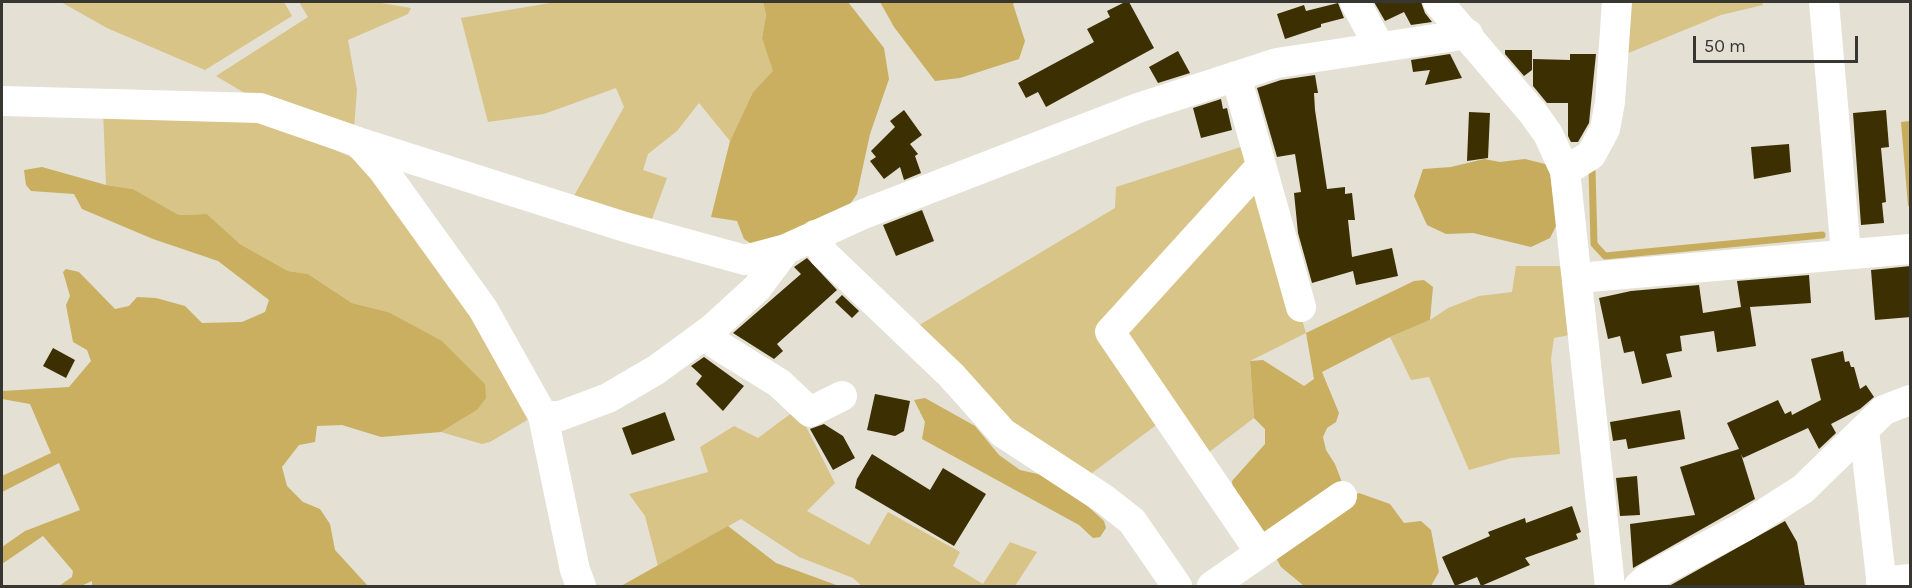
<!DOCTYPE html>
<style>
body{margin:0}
#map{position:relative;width:1912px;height:588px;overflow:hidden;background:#e4e0d4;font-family:Karla,sans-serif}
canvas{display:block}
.frame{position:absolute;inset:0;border:3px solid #373631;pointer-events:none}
.scale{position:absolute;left:1693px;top:36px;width:165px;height:27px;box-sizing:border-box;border:3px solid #373631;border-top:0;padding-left:8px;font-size:18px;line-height:21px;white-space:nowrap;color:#373631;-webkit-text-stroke:4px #e4e0d4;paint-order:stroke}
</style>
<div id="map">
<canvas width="1912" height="588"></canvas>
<div class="frame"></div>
<div class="scale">50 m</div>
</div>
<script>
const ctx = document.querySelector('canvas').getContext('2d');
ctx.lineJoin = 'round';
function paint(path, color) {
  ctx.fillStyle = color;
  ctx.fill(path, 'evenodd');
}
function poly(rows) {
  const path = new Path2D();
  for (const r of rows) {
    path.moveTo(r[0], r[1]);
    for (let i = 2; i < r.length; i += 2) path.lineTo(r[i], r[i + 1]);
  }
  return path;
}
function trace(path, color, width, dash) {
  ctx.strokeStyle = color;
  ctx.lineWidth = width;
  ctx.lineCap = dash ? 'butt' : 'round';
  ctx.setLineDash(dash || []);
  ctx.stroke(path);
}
paint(poly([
 [61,2,284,2,292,16,205,70,107,28],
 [299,2,375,2,411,8,408,14,348,40,357,90,354,128,248,95,216,76,308,17],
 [556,2,763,2,766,15,762,38,774,71,753,92,730,141,699,103,677,131,648,154,643,170,667,178,649,227,571,201,624,107,616,88,544,114,488,122,461,18],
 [1625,2,1762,2,1763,5,1721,15,1626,54],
 [103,110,221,116,278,125,369,165,478,318,529,419,490,442,482,444,441,432,477,410,388,312,352,303,308,274,288,271,240,244,207,214,179,215,133,189,106,185],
 [1250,144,1256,166,1112,321,1163,420,1084,479,1011,433,911,330,1115,208,1116,187],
 [1259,177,1306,333,1250,361,1254,418,1200,459,1119,331],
 [1516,266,1565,266,1575,334,1554,338,1551,359,1560,454,1511,458,1469,470,1429,377,1411,380,1390,337,1430,320,1448,308,1479,296,1512,292],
 [797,409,835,483,807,511,869,545,888,512,960,552,953,566,983,584,1010,542,1037,552,1015,586,862,586,853,578,799,557,741,519,658,566,645,516,629,494,708,472,700,447,734,426,758,438]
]), '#d8c487');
paint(poly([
 [763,2,848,2,884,48,889,79,870,134,857,194,848,207,758,248,744,239,737,221,711,217,730,141,753,92,773,71,762,38,766,15],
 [880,2,1016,2,1013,4,1025,41,1019,59,960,78,935,81,894,27],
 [42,167,106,185,133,189,179,215,207,214,240,244,288,271,308,274,352,303,388,312,442,341,485,384,486,398,477,410,441,432,381,437,342,425,317,426,315,442,299,445,282,467,287,486,303,502,320,509,330,524,335,550,368,586,92,586,92,581,81,586,59,586,72,577,73,571,43,536,2,564,2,547,25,531,80,510,59,463,2,492,2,476,51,453,30,404,2,399,2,391,69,387,91,361,87,350,73,342,66,305,70,296,63,272,66,269,79,272,115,309,129,306,137,297,156,298,185,306,202,323,242,322,265,312,269,300,218,261,153,239,82,209,74,194,31,191,26,185,24,170],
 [1424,280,1433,287,1430,320,1390,337,1322,372,1339,413,1336,422,1327,428,1323,437,1326,450,1335,464,1343,485,1265,542,1233,494,1232,481,1265,444,1265,429,1254,418,1250,361,1263,360,1304,386,1314,379,1306,333,1414,281],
 [925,398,975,426,999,455,1020,470,1042,475,1070,490,1104,521,1106,528,1100,537,1093,538,1079,525,922,439,925,422,914,400],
 [1359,493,1390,504,1404,523,1421,521,1431,530,1439,572,1431,586,1304,586,1281,567,1275,556,1345,501],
 [728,526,776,563,839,586,621,586]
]), '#c9af5f');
paint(poly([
 [1910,121,1910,206,1908,206,1901,122],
 [1484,159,1500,162,1525,159,1549,165,1557,224,1550,238,1531,247,1473,233,1446,234,1427,225,1414,196,1423,169,1451,167]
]), '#c6ac5c');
trace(poly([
 [1592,170,1594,244,1605,256,1822,235]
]), '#c6ac5c', 7);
paint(poly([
 [1125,2,1129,2,1154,48,1046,107,1038,92,1026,98,1018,83,1094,42,1087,29,1110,17,1107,11],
 [1374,2,1421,2,1425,13,1432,22,1411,25,1404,12,1385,21],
 [1338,3,1344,18,1321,24,1321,27,1285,39,1277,14,1304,5,1306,11],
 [1505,50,1532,50,1532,70,1524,76,1505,54],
 [1178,51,1190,73,1158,83,1149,67],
 [1450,54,1462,78,1425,85,1430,70,1413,72,1411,60],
 [1570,54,1596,54,1589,123,1578,142,1571,142,1568,136,1568,103,1547,103,1533,86,1533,59,1570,60],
 [1315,75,1318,93,1314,93,1315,110,1327,189,1345,187,1345,194,1352,193,1355,220,1348,220,1352,257,1392,248,1398,276,1356,285,1353,271,1312,283,1298,233,1294,193,1301,192,1295,154,1277,157,1257,88,1281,80],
 [1221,99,1223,109,1227,108,1232,130,1201,138,1193,108],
 [904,110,922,135,910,144,918,154,915,156,921,173,904,180,900,167,884,179,870,161,876,157,871,151,895,127,890,121],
 [1886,110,1889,147,1881,148,1886,202,1882,203,1884,223,1861,225,1853,113],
 [1469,112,1490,113,1488,158,1467,161],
 [1789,144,1791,172,1754,179,1751,147],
 [922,210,934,241,896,256,883,225],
 [807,258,837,290,777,344,783,351,774,359,733,333,801,274,794,267],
 [1911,266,1911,317,1875,320,1871,270],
 [1809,275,1811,303,1750,307,1756,346,1717,352,1714,331,1680,336,1682,351,1666,354,1672,377,1642,384,1634,351,1624,353,1620,336,1608,339,1599,298,1631,291,1699,285,1703,313,1741,307,1737,281],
 [842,295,859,311,852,318,835,302],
 [53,348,75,360,66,378,43,366],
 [1843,351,1845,362,1849,361,1851,367,1854,367,1860,389,1866,385,1874,397,1860,409,1831,424,1836,433,1819,449,1808,428,1743,458,1741,454,1755,499,1633,568,1630,524,1695,515,1680,467,1739,449,1727,423,1778,400,1785,414,1791,411,1792,415,1821,400,1811,359],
 [704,357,744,386,723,411,696,384,702,376,691,366],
 [875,394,910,401,904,431,895,436,867,430],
 [1680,410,1685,439,1628,449,1626,439,1613,441,1610,422],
 [665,412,675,440,632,455,622,428],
 [824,424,843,436,855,458,833,470,810,429],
 [872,454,930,490,943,468,986,494,954,546,855,488,857,479],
 [1637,476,1640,515,1620,516,1616,478],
 [1572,506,1581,532,1576,534,1578,539,1525,558,1530,565,1481,586,1477,577,1455,586,1442,557,1490,536,1488,532,1525,518,1526,523],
 [1785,521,1797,542,1805,586,1669,586]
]), '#3c2f01');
trace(poly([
 [1355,2,1379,46],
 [1438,2,1533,113,1548,134,1565,171,1610,586],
 [1824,2,1846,254],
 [1236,76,1301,307],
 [2,101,260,108,358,142,625,227,745,260,786,249,861,215,1138,108,1277,63,1468,34],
 [358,142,383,170,483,309,543,416,575,570,581,586],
 [1565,171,1591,155,1605,129,1610,102,1617,2],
 [815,235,824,254,951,375,1003,433,1104,499,1132,521,1177,586],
 [1578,278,1910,249],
 [703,336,779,383,810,412,842,396],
 [543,416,560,416,608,398,656,370,712,329,757,288,786,249],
 [1864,430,1882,586],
 [1260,552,1110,332,1261,166],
 [1881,582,1910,579],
 [1212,586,1342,496],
 [1639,586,1648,578,1745,526,1803,489,1884,410,1910,400]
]), '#fff', 30);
</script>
